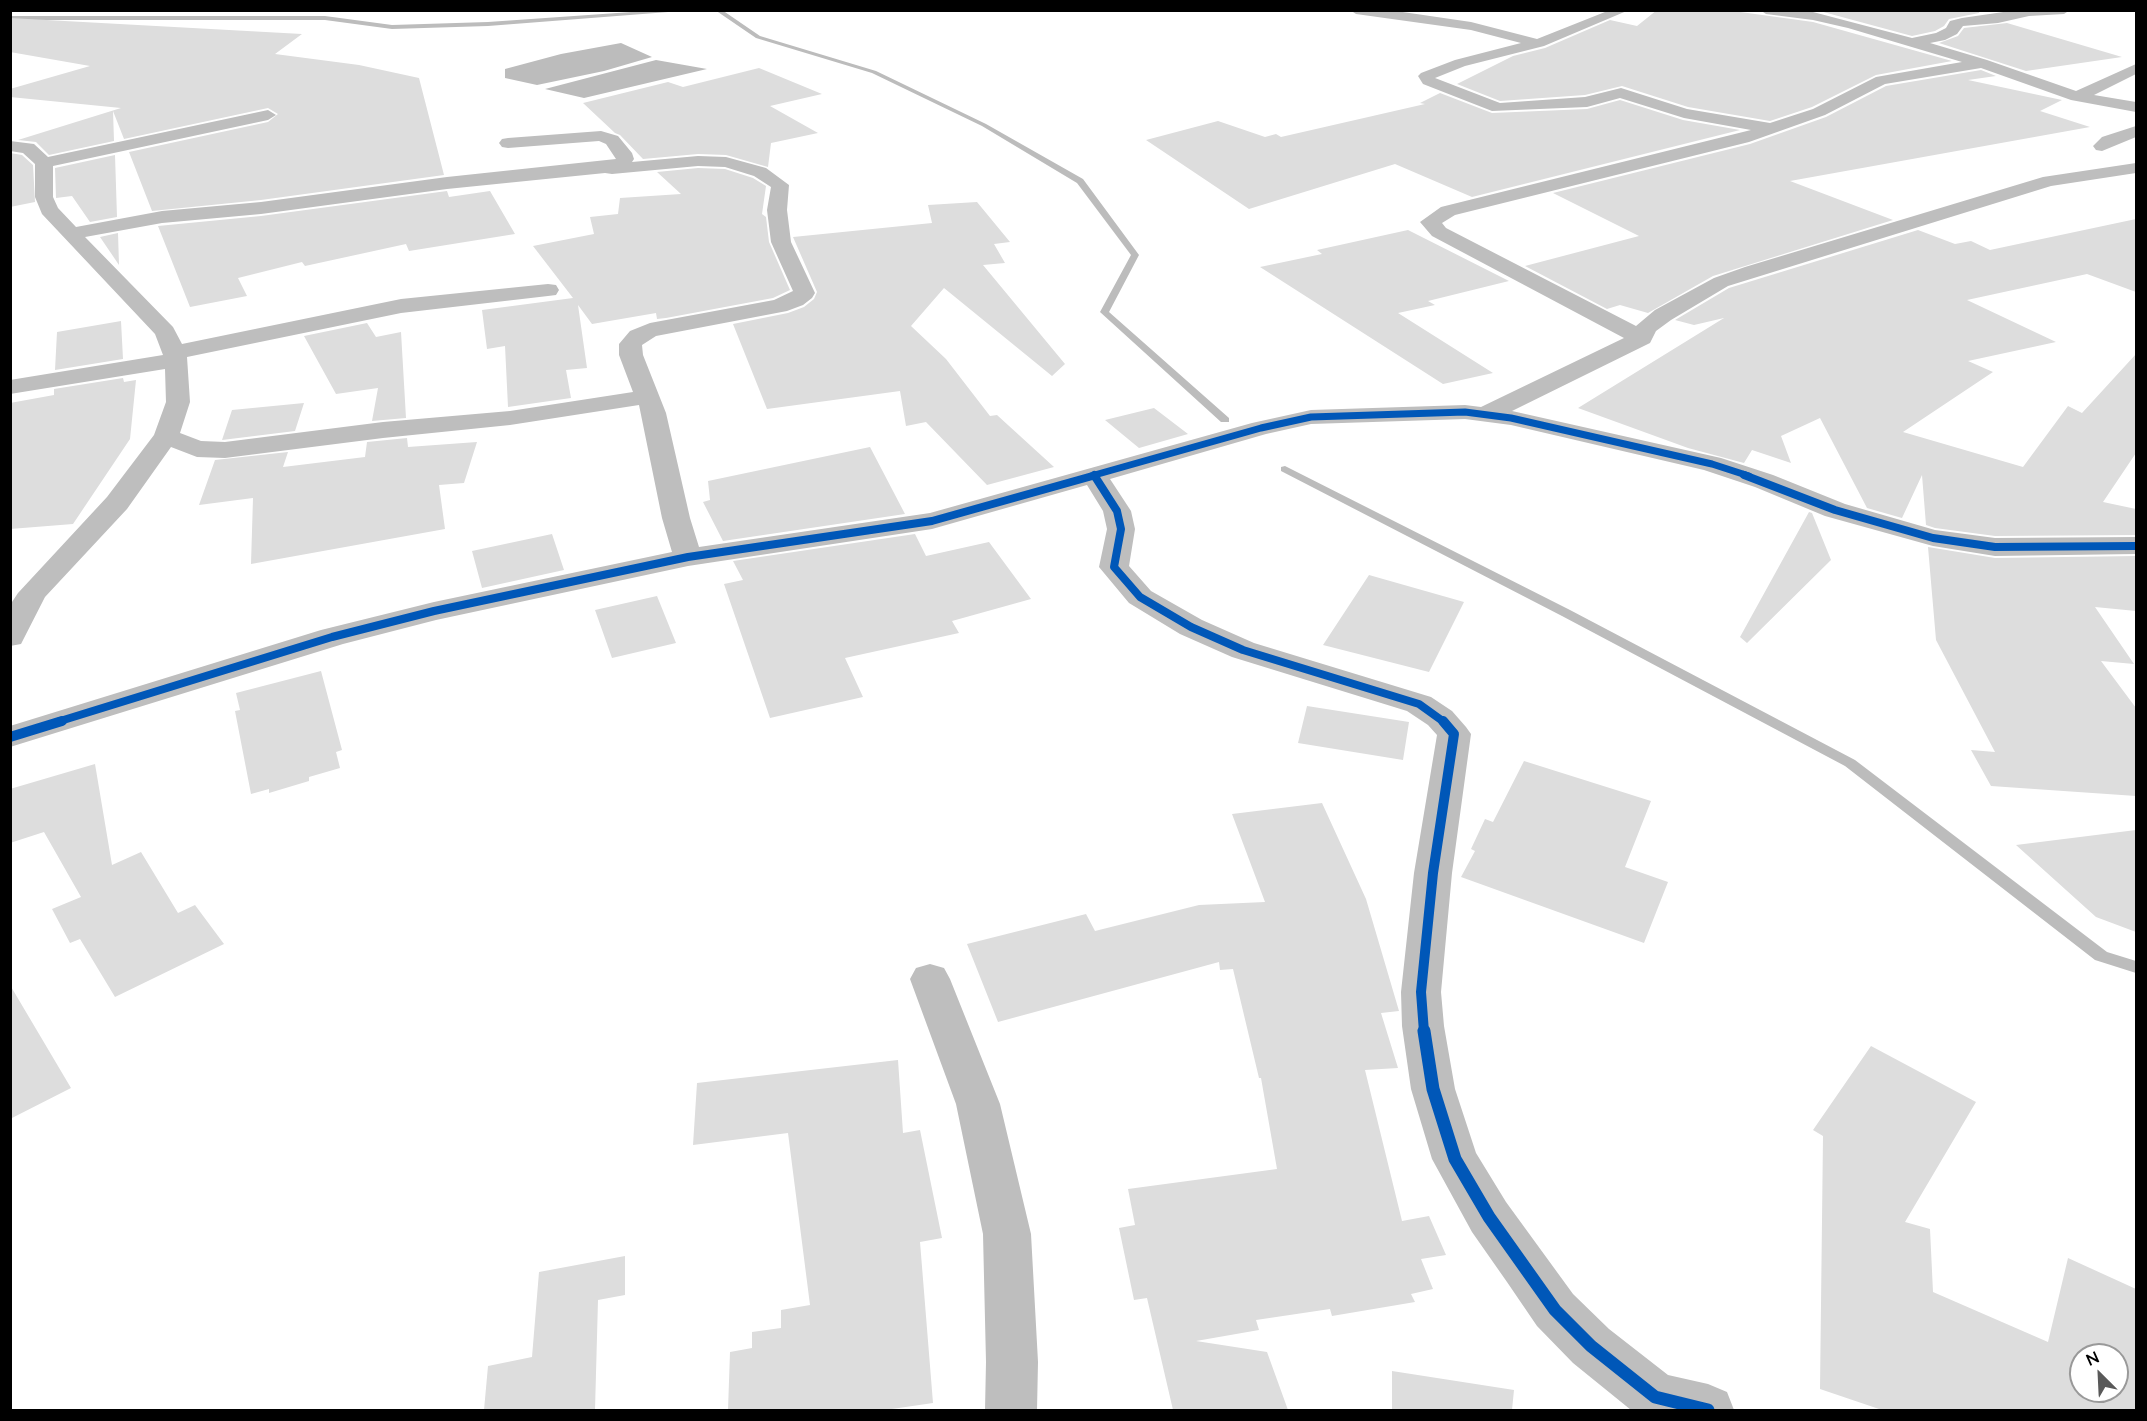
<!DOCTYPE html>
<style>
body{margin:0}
#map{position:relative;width:2147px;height:1421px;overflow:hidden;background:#fff;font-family:Lato,sans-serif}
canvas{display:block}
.frame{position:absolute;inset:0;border:12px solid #000;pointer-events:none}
.north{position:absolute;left:2069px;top:1343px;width:60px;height:60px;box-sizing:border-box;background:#fff;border:2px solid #999;border-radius:50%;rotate:336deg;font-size:16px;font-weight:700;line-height:24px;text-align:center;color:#000}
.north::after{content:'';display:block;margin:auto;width:21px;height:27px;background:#595959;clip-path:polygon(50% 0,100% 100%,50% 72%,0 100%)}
</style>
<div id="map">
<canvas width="2147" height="1421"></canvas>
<div class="frame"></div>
<div class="north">N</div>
</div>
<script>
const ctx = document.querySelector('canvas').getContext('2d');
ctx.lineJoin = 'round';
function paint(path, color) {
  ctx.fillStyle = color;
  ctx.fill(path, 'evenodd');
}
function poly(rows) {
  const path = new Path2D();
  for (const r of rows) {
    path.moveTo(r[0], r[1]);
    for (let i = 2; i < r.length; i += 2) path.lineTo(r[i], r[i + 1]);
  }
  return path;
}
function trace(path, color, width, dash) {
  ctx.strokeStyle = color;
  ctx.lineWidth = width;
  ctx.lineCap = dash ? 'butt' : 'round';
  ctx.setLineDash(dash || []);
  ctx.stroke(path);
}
paint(poly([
 [621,43,652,57,604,71,537,85,505,78,505,69,561,54],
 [656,60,707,69,584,98,545,89]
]), '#bcbcbc');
paint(poly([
 [660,10,694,10,488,26,392,29,325,20,10,20,10,16,325,16,392,25,488,22,660,10],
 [715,10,722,10,760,36,876,71,986,124,1083,179,1139,255,1109,312,1229,418,1229,422,1221,422,1100,312,1131,255,1077,183,982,126,872,73,756,38,715,10],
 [1285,466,1570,610,1855,760,2107,952,2136,961,2136,973,2095,960,1845,766,1562,616,1281,471,1281,467,1285,466]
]), '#bcbcbc');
paint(poly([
 [1657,10,1726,10,1813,22,1952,61,1876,75,1812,107,1770,121,1688,107,1622,86,1585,95,1500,101,1457,84,1513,56,1545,48,1610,20,1637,26],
 [1816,10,1980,10,1979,13,1949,19,1944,26,1935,31,1912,36],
 [10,18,302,34,275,54,359,65,419,78,444,175,261,200,152,211,129,152,268,122,278,114,268,108,124,139,113,111,114,141,49,155,36,142,18,140,121,108,10,97,10,89,90,66,10,52],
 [2007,23,2122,57,2026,71,1939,43,1958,36,1964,28],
 [759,68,822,94,770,106,818,133,771,143,768,167,726,155,698,154,643,159,620,135,615,133,583,103,668,82,683,87],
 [1981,70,1996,76,1968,80,2062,100,2040,111,2090,127,1790,181,1893,220,1713,276,1648,313,1620,305,1607,309,1525,266,1639,236,1553,193,1750,144,1826,117,1886,86],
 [1440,93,1492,113,1587,109,1620,100,1683,120,1740,130,1472,197,1395,164,1249,209,1146,140,1218,121,1265,137,1276,134,1281,137,1425,104,1420,103],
 [10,153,22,155,33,165,35,202,10,207],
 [115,155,117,217,90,222,72,196,56,198,55,168],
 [698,168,725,169,753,178,766,186,762,214,766,217,769,242,790,290,773,298,666,318,657,319,656,313,592,324,578,305,587,368,566,370,571,398,508,407,505,346,487,349,482,310,573,298,533,246,594,234,590,217,618,214,620,198,681,194,657,172],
 [447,191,449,197,490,191,515,234,409,251,406,244,305,266,302,262,238,278,247,296,190,307,158,226,261,216],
 [977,202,1010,242,994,244,1005,263,983,265,1065,364,1052,376,944,288,911,326,946,359,990,416,997,415,1054,467,987,485,926,422,906,426,900,391,767,409,733,324,788,313,804,307,814,299,817,292,793,237,932,223,928,205],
 [2136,219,2136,292,2087,274,1967,300,2056,342,1968,361,1993,372,1903,432,2023,467,2068,406,2082,413,2136,354,2136,453,2103,502,2136,509,2136,535,1995,536,1935,528,1926,525,1922,475,1902,518,1867,508,1820,418,1781,436,1791,463,1752,450,1744,463,1688,448,1578,408,1724,318,1694,325,1675,320,1729,288,1918,230,1955,244,1971,241,1990,250],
 [1408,230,1509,281,1428,301,1435,305,1398,313,1493,373,1443,384,1260,267,1322,254,1317,250],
 [118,233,119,265,100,237],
 [121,321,123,359,55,370,57,332],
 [367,323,376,337,401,332,406,418,372,421,378,388,336,394,304,336],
 [123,378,124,382,136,380,130,439,73,524,10,529,10,403,54,395,54,389],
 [304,403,295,431,222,440,232,410],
 [1154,408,1188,434,1139,448,1105,420],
 [407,438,408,447,477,442,464,483,439,485,445,529,251,564,253,498,199,505,215,460,288,452,283,467,365,457,367,442],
 [870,447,905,514,723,541,703,502,710,500,708,481],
 [1809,512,1812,513,1831,560,1747,643,1740,637],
 [552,534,564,570,482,588,472,551],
 [915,534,926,556,989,542,1031,599,952,621,959,633,845,658,863,697,770,718,724,584,743,580,733,561],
 [1928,547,1995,558,2136,556,2136,611,2095,607,2134,664,2101,661,2136,708,2136,796,1991,786,1971,750,1995,752,1936,640],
 [1369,575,1464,602,1429,672,1323,645],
 [657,596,676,643,612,658,595,610],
 [321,671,342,750,336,752,340,768,309,777,309,781,269,793,269,789,251,794,235,711,240,710,236,693],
 [1307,706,1409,722,1403,760,1298,743],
 [1524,761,1651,801,1625,867,1668,882,1644,943,1461,877,1475,851,1471,849,1485,819,1493,822],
 [95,764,112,865,141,852,178,913,195,905,224,944,115,997,80,939,70,943,52,909,81,897,44,832,10,843,10,789],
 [1322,803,1366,899,1399,1011,1381,1013,1398,1068,1365,1070,1402,1221,1429,1216,1446,1255,1421,1259,1433,1289,1411,1294,1415,1302,1332,1316,1330,1309,1256,1320,1259,1330,1196,1341,1267,1352,1288,1410,1173,1410,1147,1298,1134,1300,1119,1228,1135,1225,1128,1189,1277,1169,1261,1078,1259,1078,1233,969,1220,970,1219,962,998,1022,967,944,1086,914,1095,931,1199,905,1265,902,1232,814],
 [2136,830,2136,932,2096,917,2016,845],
 [10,985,71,1088,10,1119],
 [1871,1046,1976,1102,1905,1222,1930,1229,1933,1292,2048,1342,2068,1258,2136,1289,2136,1410,1882,1410,1820,1389,1823,1136,1813,1130],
 [2081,1355,2117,1355,2117,1391,2081,1391],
 [898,1060,903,1133,920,1130,942,1238,920,1242,933,1403,885,1410,728,1410,730,1352,752,1348,752,1332,781,1328,781,1310,810,1305,788,1133,693,1145,697,1083],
 [625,1256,625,1295,598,1300,595,1410,484,1410,488,1366,532,1357,539,1272],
 [1392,1371,1514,1390,1512,1410,1392,1410]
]), '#ddd');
paint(poly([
 [1350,10,1389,10,1471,22,1537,39,1610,10,1629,10,1544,46,1465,66,1435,78,1500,103,1585,97,1621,88,1687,109,1770,123,1813,109,1876,77,1962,62,1848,28,1813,20,1766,14,1760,10,1813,12,1912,38,1936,33,1946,28,1950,21,1962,18,2017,10,2070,10,2064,14,2029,16,1998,23,1963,26,1957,34,1945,40,1930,43,1987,60,2076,91,2136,64,2136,74,2094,95,2136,102,2136,112,2071,100,1981,68,1885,84,1825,115,1749,142,1455,215,1442,223,1446,228,1636,326,1655,310,1714,278,1745,267,2043,177,2136,163,2136,173,2051,186,1728,286,1671,320,1656,331,1650,343,1512,411,1721,458,1773,475,1845,504,1935,530,1995,538,2136,537,2136,554,1995,556,1933,546,1825,516,1755,487,1704,470,1511,425,1465,419,1311,424,1266,434,1110,479,1131,511,1135,529,1129,566,1151,591,1202,620,1254,643,1431,697,1452,711,1466,727,1471,734,1452,873,1441,992,1444,1026,1455,1089,1476,1153,1506,1202,1573,1294,1609,1329,1668,1375,1708,1384,1727,1392,1734,1410,1631,1410,1573,1363,1537,1326,1507,1282,1472,1232,1432,1159,1411,1089,1402,1026,1401,992,1414,873,1437,735,1428,725,1407,711,1232,657,1180,634,1129,603,1099,567,1107,529,1103,511,1087,485,932,529,688,566,436,620,343,644,10,747,10,726,321,630,434,602,672,552,662,518,639,405,510,425,383,438,225,458,197,457,171,447,127,509,45,597,21,644,10,646,10,605,18,593,107,497,154,435,166,402,165,369,10,394,10,380,163,355,155,334,42,214,35,197,35,164,23,153,10,151,10,141,34,144,48,157,268,110,276,115,268,120,53,166,53,197,58,208,76,227,162,211,261,202,447,177,616,159,606,144,599,141,508,148,502,147,499,143,502,139,508,138,601,131,618,136,632,153,634,159,632,162,698,156,726,157,766,168,789,185,787,210,791,242,815,293,812,298,803,305,787,311,656,336,642,345,643,355,666,413,690,518,699,547,930,513,1252,423,1311,410,1465,405,1481,407,1624,338,1432,236,1420,222,1441,207,1751,130,1684,118,1620,98,1587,107,1492,111,1423,84,1418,76,1421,73,1455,60,1521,43,1471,30,1356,14,1350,10],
 [698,166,725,167,754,176,771,187,767,210,771,242,793,291,774,300,650,323,630,331,619,344,619,355,633,392,510,411,383,422,225,442,201,441,180,433,190,402,187,357,401,313,548,296,556,295,559,290,556,285,548,284,401,299,182,344,173,327,85,237,162,223,261,214,447,189,605,173,612,174,698,166],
 [2136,126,2136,137,2102,151,2096,150,2093,146,2102,137,2136,126],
 [930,964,944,968,950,979,1000,1104,1031,1234,1038,1362,1037,1410,985,1410,986,1362,983,1234,956,1104,910,979,916,968,930,964]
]), '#bebebe');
trace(poly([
 [1091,476,1261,428,1311,417,1465,412,1511,418,1712,464,1749,476]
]), '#0057b8', 7);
trace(poly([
 [1094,475,1117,511,1121,529,1114,567,1140,597,1191,627,1243,650,1419,704,1444,722],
 [1744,475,1835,510,1933,538,1995,547,2136,546],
 [57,722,332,637,434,611,688,557,932,521,1096,475]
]), '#0057b8', 8);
trace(poly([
 [10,737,62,721],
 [1424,1032,1421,992,1433,873,1454,734,1443,721]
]), '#0057b8', 10);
trace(poly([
 [1424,1031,1433,1089,1455,1159,1489,1217,1555,1310,1591,1346,1655,1397,1708,1410]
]), '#0057b8', 13);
</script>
